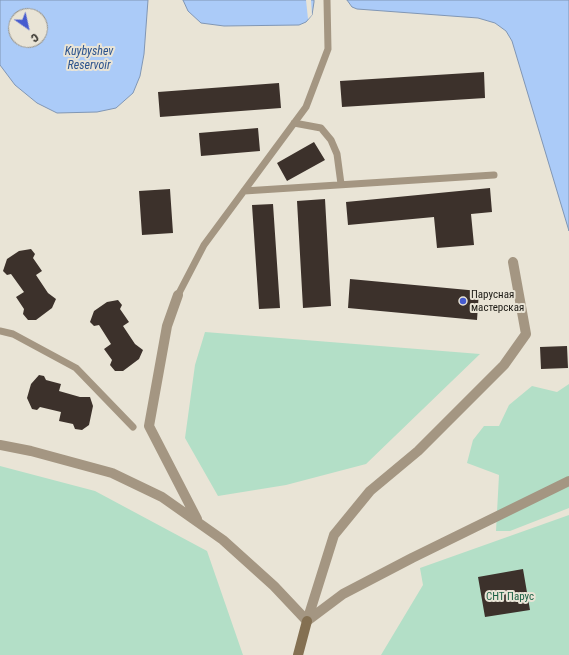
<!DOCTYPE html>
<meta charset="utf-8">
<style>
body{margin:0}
#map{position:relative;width:569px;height:655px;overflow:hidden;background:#e9e4d6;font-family:"Roboto Condensed",sans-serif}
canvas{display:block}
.north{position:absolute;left:8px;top:8px;width:40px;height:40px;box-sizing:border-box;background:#e9e4d6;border:1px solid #979389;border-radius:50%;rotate:146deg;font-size:11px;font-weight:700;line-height:16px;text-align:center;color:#1c1a15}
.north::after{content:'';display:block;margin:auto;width:14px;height:18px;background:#465bcf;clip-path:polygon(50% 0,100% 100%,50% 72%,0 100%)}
</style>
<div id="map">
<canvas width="569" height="655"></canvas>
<div class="north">С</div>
</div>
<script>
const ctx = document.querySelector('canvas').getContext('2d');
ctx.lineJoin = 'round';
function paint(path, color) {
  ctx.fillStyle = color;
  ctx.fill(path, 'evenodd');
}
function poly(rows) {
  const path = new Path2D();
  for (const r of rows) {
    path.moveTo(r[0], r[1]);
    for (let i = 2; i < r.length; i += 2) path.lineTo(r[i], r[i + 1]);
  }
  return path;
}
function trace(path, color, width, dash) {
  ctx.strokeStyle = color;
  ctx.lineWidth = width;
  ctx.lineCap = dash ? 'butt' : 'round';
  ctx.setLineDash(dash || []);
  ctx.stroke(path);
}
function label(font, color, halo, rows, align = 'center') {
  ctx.font = font + ' "Roboto Condensed",sans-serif';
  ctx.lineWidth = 4;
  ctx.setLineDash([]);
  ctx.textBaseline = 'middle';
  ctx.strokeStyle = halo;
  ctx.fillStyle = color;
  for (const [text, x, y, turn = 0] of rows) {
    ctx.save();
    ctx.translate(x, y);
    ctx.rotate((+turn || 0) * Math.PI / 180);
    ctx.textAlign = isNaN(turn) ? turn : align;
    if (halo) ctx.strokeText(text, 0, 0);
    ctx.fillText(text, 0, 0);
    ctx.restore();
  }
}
paint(poly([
 [205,332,480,354,366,464,286,485,218,496,185,438,195,365],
 [569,384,569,508,510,531,496,531,499,475,467,463,473,440,484,426,499,426,509,405,532,386,557,392],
 [0,466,95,491,207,551,243,655,0,655],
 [569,515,569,655,381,655,423,585,420,568]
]), '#b3dfc7');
const water = poly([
 [0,0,148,0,144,54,140,76,133,93,116,108,97,112,57,113,37,103,15,85,0,65,0,0],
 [16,16,40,16,40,40,16,40,16,16],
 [183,0,314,0,314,2,312,15,306,22,299,25,224,26,201,23,188,11,183,0],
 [347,0,569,0,569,231,512,41,506,31,495,23,478,18,357,9,352,7,347,0]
]);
paint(water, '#abcbf8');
trace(water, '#8096b4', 1);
paint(poly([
 [306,0,311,0,312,15,308,19]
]), '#e9e4d6');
paint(poly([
 [484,72,485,98,342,107,340,81],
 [279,83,281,108,160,117,158,92],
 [258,128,260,151,201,156,199,133],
 [314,142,325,160,287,181,277,163],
 [490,188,492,212,471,214,474,245,437,248,434,217,348,225,346,202],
 [170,189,173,233,142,235,139,191],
 [325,199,331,306,303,308,297,201],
 [273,204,280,308,259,309,252,205],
 [31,249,35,254,33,258,42,271,36,275,48,293,56,299,52,308,36,320,28,320,23,314,24,309,16,297,24,292,11,274,7,275,3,271,7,259,19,251],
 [350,279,479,291,477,320,348,308],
 [118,300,122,305,120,309,129,322,123,326,135,344,143,350,139,359,123,371,115,371,110,365,112,360,104,349,111,344,99,325,94,326,90,322,94,311,107,302],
 [567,346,568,368,541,369,540,347],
 [39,375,44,376,46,380,61,384,59,391,80,397,90,397,93,406,89,425,82,430,75,429,73,424,59,421,61,412,40,407,37,410,32,409,27,398,31,384],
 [523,569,530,610,485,617,478,577]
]), '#3c312b');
trace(poly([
 [294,123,321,128,331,140,337,154,341,184],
 [244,191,494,175],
 [178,295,204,245,306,107,328,49,327,0],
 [0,331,13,334,76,368,133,427]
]), '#a49682', 7);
trace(poly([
 [178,295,167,326,149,426,197,519],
 [0,445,31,451,112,473,162,497,223,540,274,586,307,621],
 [307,621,334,535,370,491,418,451,504,365,526,334,513,262],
 [307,621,343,594,412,558,569,481]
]), '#a49682', 10);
trace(poly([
 [298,655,307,621]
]), '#847052', 10);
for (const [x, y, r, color] of [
 [463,301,4,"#465bcf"]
]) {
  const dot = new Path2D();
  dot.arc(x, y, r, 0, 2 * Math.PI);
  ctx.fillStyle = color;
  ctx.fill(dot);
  trace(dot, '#e9e4d6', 1.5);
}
label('11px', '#1c1a15', '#e9e4d6', [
 ["Парусная",471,295],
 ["мастерская",471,308]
], 'left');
label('11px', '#1d6145', '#e9e4d6', [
 ["СНТ Парус",510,597]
]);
label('italic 12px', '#2d548d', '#e9e4d6', [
 ["Kuybyshev",89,52],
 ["Reservoir",89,66]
]);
</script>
